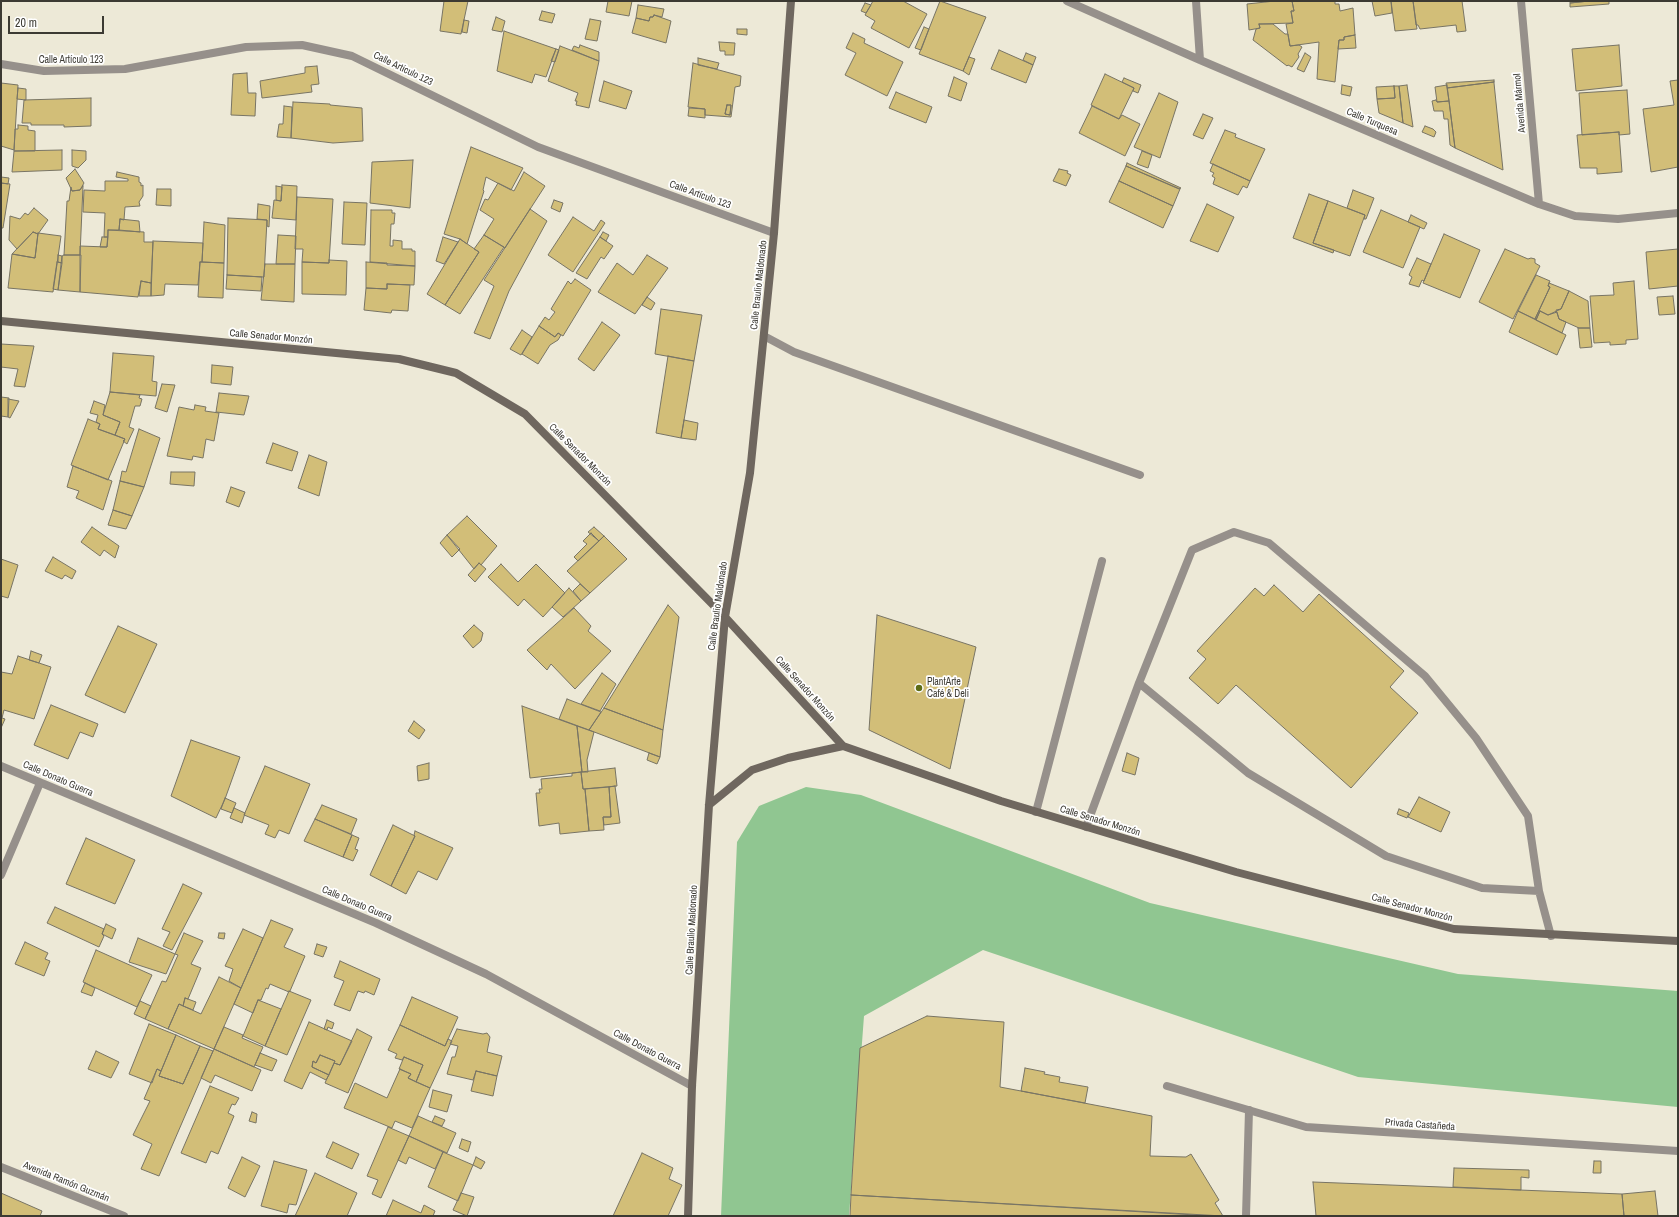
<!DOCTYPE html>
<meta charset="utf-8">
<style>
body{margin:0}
#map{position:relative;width:1679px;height:1217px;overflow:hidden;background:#ede9d7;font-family:"Archivo Narrow",sans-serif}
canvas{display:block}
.frame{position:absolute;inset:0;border:2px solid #3c3a33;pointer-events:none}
.scale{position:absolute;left:8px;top:16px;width:96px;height:18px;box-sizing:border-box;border:2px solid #3c3a33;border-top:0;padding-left:5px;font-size:12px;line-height:14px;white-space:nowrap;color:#3c3a33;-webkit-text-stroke:3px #fff;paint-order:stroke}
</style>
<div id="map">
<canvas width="1679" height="1217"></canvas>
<div class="frame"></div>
<div class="scale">20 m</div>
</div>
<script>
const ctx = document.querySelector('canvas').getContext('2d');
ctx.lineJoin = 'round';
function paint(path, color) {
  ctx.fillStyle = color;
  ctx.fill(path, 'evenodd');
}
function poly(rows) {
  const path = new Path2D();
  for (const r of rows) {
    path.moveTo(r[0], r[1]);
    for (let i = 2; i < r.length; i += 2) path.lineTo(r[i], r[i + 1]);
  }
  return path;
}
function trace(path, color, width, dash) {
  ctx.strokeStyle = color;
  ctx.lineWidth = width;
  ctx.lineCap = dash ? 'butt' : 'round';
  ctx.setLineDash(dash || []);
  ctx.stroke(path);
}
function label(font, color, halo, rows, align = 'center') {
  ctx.font = font + ' "Archivo Narrow",sans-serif';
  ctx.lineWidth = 3.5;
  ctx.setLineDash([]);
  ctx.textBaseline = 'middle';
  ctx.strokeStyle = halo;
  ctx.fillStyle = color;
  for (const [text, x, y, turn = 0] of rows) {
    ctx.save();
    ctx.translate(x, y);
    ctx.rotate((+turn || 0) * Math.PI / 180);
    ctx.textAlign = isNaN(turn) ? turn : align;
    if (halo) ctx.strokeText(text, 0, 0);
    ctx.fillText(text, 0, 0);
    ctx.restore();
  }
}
paint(poly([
 [806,787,861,795,1150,903,1458,974,1678,991,1678,1107,1358,1077,983,950,864,1016,849,1216,721,1216,737,842,759,806]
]), '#90c691');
const building = poly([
 [444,1,468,1,461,34,440,31,444,1],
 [608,1,632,1,629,16,606,12,608,1],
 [873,1,903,1,927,14,909,48,871,28,875,21,865,15,873,1],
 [940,1,986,17,963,71,919,54,940,1],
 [1275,1,1292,1,1294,11,1291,11,1293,23,1259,24,1260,28,1249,30,1247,4,1275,1],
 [1292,1,1335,1,1335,4,1339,4,1340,11,1353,8,1355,35,1344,37,1344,40,1339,40,1335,82,1317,79,1319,42,1290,46,1286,24,1293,23,1291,11,1294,11,1292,1],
 [1372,1,1391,1,1392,13,1375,16,1372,1],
 [1391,1,1413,1,1417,29,1395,31,1391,1],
 [1413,1,1462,1,1466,31,1457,32,1456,25,1420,29,1418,25,1416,25,1413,1],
 [1570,1,1589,1,1570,3,1570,1],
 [1589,1,1609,1,1609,4,1570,7,1570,3,1589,1],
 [865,3,871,5,866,13,861,11,865,3],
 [638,5,664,9,662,17,654,15,653,17,650,17,649,21,636,18,638,5],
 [542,11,555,14,552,23,539,20,542,11],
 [654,15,671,21,666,43,632,33,636,18,649,21,650,17,653,17,654,15],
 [496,17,505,21,502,32,492,30,496,17],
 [590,19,601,21,597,41,585,39,590,19],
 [464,20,469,21,467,33,462,32,464,20],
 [1259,24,1273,24,1285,34,1288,34,1290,46,1299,45,1302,47,1298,54,1299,57,1292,67,1288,65,1287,66,1253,40,1256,29,1260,28,1259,24],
 [924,27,929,29,921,50,915,48,924,27],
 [737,29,747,29,747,35,737,34,737,29],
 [504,31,556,49,546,77,535,74,532,83,497,71,504,31],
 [853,33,865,39,864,43,903,62,887,96,845,75,856,53,846,48,853,33],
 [1355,35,1356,48,1338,49,1339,40,1344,40,1344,37,1355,35],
 [719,42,735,43,734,55,725,55,725,51,720,51,719,42],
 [580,45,599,52,599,61,572,50,574,46,579,48,580,45],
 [1619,45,1622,86,1576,91,1572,49,1619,45],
 [560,46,599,61,589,108,576,105,577,101,575,101,578,93,548,81,560,46],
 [556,49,559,50,555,62,551,61,556,49],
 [999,50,1033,65,1026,83,991,69,999,50],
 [1026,53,1036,57,1033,65,1023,60,1026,53],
 [1305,53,1311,57,1304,72,1297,69,1305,53],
 [969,57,975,59,969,75,963,71,969,57],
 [698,58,719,63,717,69,698,65,698,58],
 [693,63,741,76,740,86,735,87,731,117,705,115,705,109,688,107,693,63],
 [727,105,731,105,730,115,725,114,727,105],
 [317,66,319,84,311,85,312,92,262,98,260,81,305,73,305,67,317,66],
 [247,73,248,93,256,93,255,116,231,115,233,74,247,73],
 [1105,74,1134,88,1119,119,1091,105,1105,74],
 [954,77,967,83,961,101,948,96,954,77],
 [1124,78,1141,85,1138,93,1133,91,1134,88,1122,82,1124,78],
 [1494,80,1494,82,1447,88,1446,83,1494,80],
 [1678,80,1678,167,1651,172,1643,109,1674,105,1670,81,1678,80],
 [604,81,632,91,626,109,599,101,604,81],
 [1494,82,1494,83,1503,170,1455,148,1449,101,1447,88,1494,82],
 [1,83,18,85,14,150,1,146,1,83],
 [1342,85,1352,87,1350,96,1341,94,1342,85],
 [1407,85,1413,127,1403,123,1399,86,1407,85],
 [1447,85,1449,101,1437,102,1435,87,1447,85],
 [1394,86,1395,98,1377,99,1376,87,1394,86],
 [1394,86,1399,86,1403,123,1379,113,1377,99,1395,98,1394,86],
 [18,88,26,89,26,100,17,99,18,88],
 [1627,90,1630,134,1619,135,1619,132,1582,135,1579,93,1627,90],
 [896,92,932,107,926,123,889,108,896,92],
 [1159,93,1178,102,1160,158,1134,147,1159,93],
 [91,98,91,126,64,127,64,125,31,125,31,123,22,123,24,100,91,98],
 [1436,100,1437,102,1449,101,1455,148,1450,145,1448,119,1444,119,1443,111,1434,111,1432,101,1436,100],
 [293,102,330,104,330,105,362,108,363,141,333,143,291,138,293,102],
 [727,105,731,105,730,115,725,114,727,105],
 [284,106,292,107,291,138,277,137,279,124,283,124,284,106],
 [1092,106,1119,119,1122,115,1140,124,1125,156,1079,133,1092,106],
 [689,108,705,109,705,118,688,116,689,108],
 [1203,114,1213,118,1203,139,1193,135,1203,114],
 [18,125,28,126,28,130,35,131,35,151,14,151,15,129,18,129,18,125],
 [1425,126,1433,129,1436,132,1434,137,1422,132,1425,126],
 [1225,130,1236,134,1235,137,1265,149,1250,181,1210,163,1225,130],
 [1619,132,1622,172,1597,174,1597,168,1580,168,1577,135,1619,132],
 [471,147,523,168,511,190,486,177,483,190,484,191,467,244,460,239,444,234,471,147],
 [62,150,62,170,12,172,14,151,62,150],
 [72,150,86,151,86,160,78,168,72,166,72,150],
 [1142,151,1152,155,1148,168,1137,164,1142,151],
 [413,160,410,208,370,203,372,162,413,160],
 [1127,163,1181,188,1179,189,1126,166,1127,163],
 [1213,164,1250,181,1247,188,1243,186,1238,195,1213,184,1215,178,1212,176,1214,173,1210,171,1213,164],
 [1126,166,1180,189,1173,206,1119,181,1126,166],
 [75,169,84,183,80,190,72,191,66,178,75,169],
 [1059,169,1068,171,1067,173,1071,175,1066,186,1053,181,1059,169],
 [117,172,139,177,139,182,141,183,141,186,143,185,143,196,139,202,140,206,125,207,124,220,120,219,119,230,108,230,108,237,104,237,105,213,83,212,84,190,105,191,105,181,128,181,128,179,116,177,117,172],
 [524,172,545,186,505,248,484,235,494,219,480,210,485,199,488,200,498,183,514,191,524,172],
 [1,177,9,178,8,184,1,183,1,177],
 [1119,181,1173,206,1163,228,1109,202,1119,181],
 [1,183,10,184,3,228,1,228,1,183],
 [282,185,297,186,296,220,272,218,274,200,281,201,282,185],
 [83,186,80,255,64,255,67,201,69,201,71,187,72,191,80,190,83,186],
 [276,186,282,187,281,201,276,200,276,186],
 [157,189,171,189,171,206,156,205,157,189],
 [1353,190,1374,198,1366,219,1364,219,1365,215,1347,208,1353,190],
 [1309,194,1328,201,1313,243,1334,250,1333,253,1293,238,1309,194],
 [297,197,333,199,329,263,302,262,303,249,295,249,297,197],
 [554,200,563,203,560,212,551,208,554,200],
 [1328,201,1365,215,1350,256,1313,243,1328,201],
 [344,202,367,203,365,245,342,244,344,202],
 [258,204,270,206,269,227,267,226,267,220,257,219,258,204],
 [1207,204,1234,217,1218,252,1190,241,1207,204],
 [34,208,48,220,38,234,33,232,17,249,9,240,10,216,20,219,25,213,28,215,34,208],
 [530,209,547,221,509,291,490,339,474,333,494,286,484,280,530,209],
 [371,210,392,210,392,213,395,213,394,224,391,224,390,246,393,246,393,240,402,241,402,249,412,249,412,251,415,251,415,266,387,265,387,263,370,262,371,210],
 [1381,210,1420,227,1403,268,1363,252,1381,210],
 [1411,215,1427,223,1424,229,1408,222,1411,215],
 [573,217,594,231,601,220,605,223,573,272,548,255,573,217],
 [228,218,267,220,264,277,227,275,228,218],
 [120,219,139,221,140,232,119,230,120,219],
 [204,222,225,225,224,263,202,262,204,222],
 [108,230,144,232,144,242,153,242,151,283,141,281,138,297,80,292,80,246,107,247,108,230],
 [33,232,38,234,35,258,12,254,33,232],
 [603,232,609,235,606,241,600,237,603,232],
 [38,233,61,236,53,292,8,288,12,254,35,258,38,233],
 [1444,234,1480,250,1460,298,1423,283,1444,234],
 [278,235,296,236,295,264,276,264,278,235],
 [484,235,504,247,460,314,445,305,479,252,474,249,484,235],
 [102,237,108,237,107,247,100,247,102,237],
 [443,237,458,242,444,264,436,261,443,237],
 [600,237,613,246,604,259,601,257,587,279,576,273,600,237],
 [460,239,479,252,445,305,427,294,460,239],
 [153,241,203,243,202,262,200,262,198,285,165,284,164,295,151,296,153,241],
 [1505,249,1528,259,1531,258,1535,259,1535,263,1540,266,1513,319,1479,302,1505,249],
 [1678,249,1678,286,1649,289,1646,252,1678,249],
 [58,255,62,256,62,263,58,262,58,255],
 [64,255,81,255,80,292,58,290,62,256,64,255],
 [647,255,668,268,635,314,598,292,617,263,633,275,647,255],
 [1417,258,1431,264,1424,281,1422,280,1419,287,1409,284,1412,277,1409,275,1417,258],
 [329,260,347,261,346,295,302,294,302,262,329,263,329,260],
 [57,262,62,263,58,290,53,289,57,262],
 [200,262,224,263,223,298,198,297,200,262],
 [366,262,415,266,414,285,387,284,387,289,366,288,366,262],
 [265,264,295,264,294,302,261,300,265,264],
 [227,275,262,277,261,291,226,289,227,275],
 [1536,275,1550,281,1548,286,1550,287,1535,319,1518,311,1536,275],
 [575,279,591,290,563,336,558,333,555,337,539,326,545,317,549,320,555,312,551,309,568,281,571,284,575,279],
 [141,281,151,283,151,296,139,296,141,281],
 [1634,281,1638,339,1626,340,1626,344,1610,345,1610,342,1594,343,1590,296,1614,295,1613,283,1634,281],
 [1549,283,1569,291,1561,309,1548,315,1540,311,1536,320,1535,319,1550,287,1548,286,1549,283],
 [387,284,410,285,408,311,392,310,391,313,364,310,366,288,387,289,387,284],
 [1569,291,1588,301,1590,328,1579,328,1559,319,1556,310,1561,309,1569,291],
 [1673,296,1675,314,1659,315,1657,297,1673,296],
 [647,297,655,303,651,310,642,305,647,297],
 [661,309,702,315,694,361,655,354,661,309],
 [1518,311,1566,335,1557,355,1509,332,1518,311],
 [1540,311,1548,315,1557,312,1559,319,1566,322,1562,333,1536,320,1540,311],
 [602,322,620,335,594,371,578,359,602,322],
 [539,326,555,337,558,333,561,335,558,340,550,345,538,364,522,354,539,326],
 [1578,328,1590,328,1592,347,1580,348,1578,328],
 [522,330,532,337,521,355,510,349,522,330],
 [1,344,34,346,25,387,14,386,18,369,1,367,1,344],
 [113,353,154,356,152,381,157,382,156,396,110,392,113,353],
 [668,356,694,361,681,438,656,433,668,356],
 [212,365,233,367,231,385,211,383,212,365],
 [162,384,175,385,167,412,155,408,162,384],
 [110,392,140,395,139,398,142,399,140,406,135,406,129,427,134,429,127,444,123,441,125,439,115,435,120,422,103,415,110,392],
 [219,393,249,396,244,415,216,412,219,393],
 [1,397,9,398,8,417,1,416,1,397],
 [8,399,19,401,10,418,8,417,8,399],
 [94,401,105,405,103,415,120,422,115,435,98,429,100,424,96,422,98,415,90,413,94,401],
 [195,405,206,407,205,411,219,413,214,441,206,439,203,458,193,456,192,460,167,456,179,407,194,410,195,405],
 [88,419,100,424,98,429,125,439,108,480,71,465,88,419],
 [684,420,698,423,696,440,681,438,684,420],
 [139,429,160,438,144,487,120,481,122,471,126,472,139,429],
 [273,443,298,452,292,471,266,463,273,443],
 [309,455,327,462,319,496,298,488,309,455],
 [73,466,112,481,103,510,76,498,79,491,67,487,73,466],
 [171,472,195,472,194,486,170,484,171,472],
 [120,481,144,487,132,516,113,510,120,481],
 [231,487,245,492,239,507,226,502,231,487],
 [113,510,132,516,126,529,108,525,113,510],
 [467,516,497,546,481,565,479,563,474,569,447,535,467,516],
 [92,527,119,546,115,558,104,550,100,556,81,542,92,527],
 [594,527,604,536,599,541,588,532,594,527],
 [591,533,599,541,578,561,574,557,587,544,583,541,591,533],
 [447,535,460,549,452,557,440,543,447,535],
 [604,536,627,559,590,593,567,571,604,536],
 [53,557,76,571,72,579,65,575,62,579,45,571,53,557],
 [1,559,18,565,8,598,1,596,1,559],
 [479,563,486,569,475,582,468,575,479,563],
 [501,564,518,582,536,564,565,593,543,617,524,599,518,606,488,577,501,564],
 [580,584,590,593,581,601,573,591,580,584],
 [1274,585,1303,612,1319,594,1404,671,1390,687,1418,713,1351,788,1236,685,1218,704,1189,678,1206,659,1197,651,1255,588,1264,596,1274,585],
 [569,588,581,601,563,617,552,607,569,588],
 [668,605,679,617,663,730,604,708,668,605],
 [574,608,591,626,588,631,611,651,575,689,551,664,547,670,527,650,574,608],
 [877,615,976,647,950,769,869,730,877,615],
 [474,625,483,633,481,641,473,648,463,636,474,625],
 [118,626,157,644,125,713,85,695,118,626],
 [31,651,42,655,39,663,29,660,31,651],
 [18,656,51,667,34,719,4,710,2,718,5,719,1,728,1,672,12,674,18,656],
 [602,673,616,684,600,711,581,704,602,673],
 [567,699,601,712,589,730,559,719,567,699],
 [51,705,98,724,93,737,80,732,68,759,34,745,51,705],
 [522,706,577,726,582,772,530,778,522,706],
 [604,708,663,730,660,757,589,730,604,708],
 [414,721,425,730,419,739,408,731,414,721],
 [577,726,594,732,587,760,588,772,582,772,577,726],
 [191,740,240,757,225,799,216,818,171,796,191,740],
 [649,753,660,757,657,764,647,760,649,753],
 [1127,753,1139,758,1135,775,1122,771,1127,753],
 [429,763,429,779,418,781,417,766,429,763],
 [265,766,310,784,289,834,279,830,275,838,265,834,269,825,244,815,265,766],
 [615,768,617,786,583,789,581,772,615,768],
 [581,772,583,789,585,789,589,831,560,834,559,823,539,826,536,793,540,793,539,789,542,789,541,779,572,776,572,773,581,772],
 [615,786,620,823,604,825,603,817,611,817,609,787,615,786],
 [609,787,611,817,603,817,604,830,589,831,585,789,609,787],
 [1419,797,1450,812,1441,832,1408,817,1419,797],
 [225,798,236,803,232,813,221,809,225,798],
 [322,805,357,819,351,834,315,819,322,805],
 [234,808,245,813,242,823,230,818,234,808],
 [1399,809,1409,813,1407,818,1397,814,1399,809],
 [315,819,352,835,343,857,304,841,315,819],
 [393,825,415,836,391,886,370,875,393,825],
 [415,831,453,848,437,880,418,871,406,894,391,886,415,836,414,835,415,831],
 [352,835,359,838,355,849,358,850,353,861,343,857,352,835],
 [86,838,135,860,115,904,66,884,86,838],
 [183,884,202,893,172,950,163,946,170,932,162,929,183,884],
 [55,907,104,929,102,934,104,936,99,947,47,923,55,907],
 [271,920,293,929,284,947,305,956,290,991,289,992,270,984,268,989,266,988,261,1000,258,1000,253,1013,234,1004,271,920],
 [106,924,116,929,112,939,102,934,106,924],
 [243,929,263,938,241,988,229,981,233,969,225,966,243,929],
 [184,933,203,941,191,964,201,968,188,999,185,998,183,1006,179,1004,168,1029,145,1019,162,981,166,982,178,955,175,954,184,933],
 [219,933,225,933,224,939,218,938,219,933],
 [138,938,175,954,166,974,129,962,138,938],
 [25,942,48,953,45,959,50,961,44,976,15,964,25,942],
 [317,944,327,947,323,957,314,954,317,944],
 [96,950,152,975,137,1007,83,982,96,950],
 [340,961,380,979,374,995,365,991,364,993,358,991,350,1011,334,1005,344,981,334,977,340,961],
 [219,977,241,988,214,1049,168,1029,179,1004,201,1014,219,977],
 [85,983,95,988,92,996,81,992,85,983],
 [289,991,311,1000,287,1055,265,1046,289,991],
 [412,997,458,1017,445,1046,400,1025,412,997],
 [185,998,196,1002,193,1010,183,1006,185,998],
 [258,1000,281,1009,265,1046,243,1036,258,1000],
 [140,1001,151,1006,145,1019,134,1014,140,1001],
 [927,1016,1004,1022,1000,1087,1152,1116,1150,1156,1186,1157,1191,1154,1219,1200,1215,1203,1223,1216,851,1195,860,1048,927,1016],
 [327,1020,334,1023,332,1029,328,1027,327,1030,324,1029,327,1020],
 [309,1022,352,1041,340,1065,334,1063,335,1061,320,1055,316,1063,313,1061,312,1067,329,1075,326,1080,310,1072,302,1089,284,1081,309,1022],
 [149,1024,176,1035,161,1071,157,1069,152,1083,129,1074,149,1024],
 [400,1025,445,1046,448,1039,452,1041,430,1088,416,1082,423,1065,404,1057,402,1060,395,1058,397,1054,388,1050,400,1025],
 [224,1027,243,1035,242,1038,263,1047,254,1067,214,1049,224,1027],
 [357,1029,372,1037,348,1093,325,1083,334,1063,340,1065,357,1029],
 [457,1029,483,1034,487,1033,490,1037,487,1052,502,1056,497,1076,476,1071,473,1080,447,1074,452,1057,455,1057,458,1046,450,1044,457,1029],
 [176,1035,200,1046,183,1084,159,1076,176,1035],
 [200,1046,213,1051,159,1176,141,1169,152,1144,133,1135,150,1101,144,1099,157,1069,161,1071,159,1076,183,1084,200,1046],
 [214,1049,261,1070,252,1091,215,1075,211,1083,201,1078,214,1049],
 [96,1051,119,1062,111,1078,88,1069,96,1051],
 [260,1053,277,1060,272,1071,255,1065,260,1053],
 [320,1055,335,1061,329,1075,312,1067,313,1061,316,1063,320,1055],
 [404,1057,423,1065,416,1082,408,1078,411,1074,399,1069,404,1057],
 [1025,1068,1045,1072,1044,1074,1060,1077,1059,1082,1088,1087,1085,1103,1021,1091,1025,1068],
 [400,1069,411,1074,408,1078,430,1088,412,1128,395,1121,392,1128,344,1108,355,1083,387,1098,400,1069],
 [476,1071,497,1076,493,1096,471,1091,476,1071],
 [210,1086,239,1098,235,1105,232,1104,228,1113,234,1116,218,1154,211,1151,206,1163,181,1153,210,1086],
 [433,1090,452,1095,447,1112,429,1107,433,1090],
 [252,1112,257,1114,256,1123,249,1121,252,1112],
 [418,1116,456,1133,447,1153,409,1136,418,1116],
 [435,1116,445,1120,442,1126,432,1122,435,1116],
 [388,1127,409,1136,381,1198,372,1194,378,1180,367,1176,388,1127],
 [409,1136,443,1152,435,1169,409,1157,406,1164,398,1160,409,1136],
 [462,1139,471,1142,468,1152,459,1148,462,1139],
 [333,1142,359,1154,352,1169,326,1157,333,1142],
 [443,1152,473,1165,458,1201,428,1187,443,1152],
 [642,1153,673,1168,669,1179,682,1185,668,1216,613,1216,642,1153],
 [242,1157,260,1166,245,1197,228,1188,242,1157],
 [476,1157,485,1162,481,1169,473,1165,476,1157],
 [274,1161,307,1170,296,1205,289,1204,287,1213,261,1206,274,1161],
 [1594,1161,1601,1161,1601,1173,1593,1173,1594,1161],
 [1454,1168,1529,1170,1529,1178,1521,1177,1521,1190,1453,1187,1454,1168],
 [315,1173,357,1193,347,1216,295,1216,315,1173],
 [1313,1182,1622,1194,1624,1216,1316,1216,1313,1182],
 [1655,1191,1658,1216,1624,1216,1622,1194,1655,1191],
 [1,1193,42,1211,40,1216,1,1216,1,1193],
 [461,1193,474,1197,467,1216,453,1210,461,1193],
 [851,1195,1213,1216,850,1216,851,1195],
 [393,1200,421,1213,424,1205,435,1211,433,1216,386,1216,393,1200]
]);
paint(building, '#d2be78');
trace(building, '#787464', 1);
trace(poly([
 [764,336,794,352,1140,475],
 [1139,683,1248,773,1386,856,1482,888,1539,891],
 [1036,812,1102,561],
 [1086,827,1139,683,1192,550,1234,532,1269,543,1425,676,1476,738,1528,816,1539,891,1551,936],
 [1246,1216,1249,1110]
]), '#96908b', 8);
trace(poly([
 [1067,1,1200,60,1539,204,1575,216,1618,219,1678,213],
 [1196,1,1200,60],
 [1521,1,1539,204],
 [1,64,44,71,125,69,246,47,302,45,352,56,538,147,774,233],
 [1,766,376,923,486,974,692,1086],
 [1,875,40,783],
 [1167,1086,1306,1127,1678,1151],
 [1,1167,124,1216]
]), '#96908b', 8);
trace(poly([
 [1,321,399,359,456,373,525,414,725,617,843,746,1001,801,1236,872,1454,929,1678,941],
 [709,805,752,770,788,758,843,746],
 [688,1216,692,1086,709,805,725,617,750,473,774,233,791,1]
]), '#6f675f', 8);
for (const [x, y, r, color] of [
 [919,688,4,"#5d6c16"]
]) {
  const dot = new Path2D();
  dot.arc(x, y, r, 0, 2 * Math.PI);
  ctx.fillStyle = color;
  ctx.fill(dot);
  trace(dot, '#fff', 1.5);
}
label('10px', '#3c3a33', '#fff', [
 ["Calle Artículo 123",71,60],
 ["Calle Artículo 123",403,69,26],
 ["Avenida Mármol",1520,103,-95],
 ["Calle Turquesa",1372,122,23],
 ["Calle Artículo 123",700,195,20],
 ["Calle Braulio Maldonado",759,285,-84],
 ["Calle Senador Monzón",271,337,5],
 ["Calle Senador Monzón",580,455,45],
 ["Calle Braulio Maldonado",718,606,-82],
 ["Calle Senador Monzón",805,689,48],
 ["Calle Donato Guerra",58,779,23],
 ["Calle Senador Monzón",1100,821,17],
 ["Calle Donato Guerra",357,904,23],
 ["Calle Senador Monzón",1412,908,15],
 ["Calle Braulio Maldonado",692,930,-87],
 ["Calle Donato Guerra",647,1050,28],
 ["Privada Castañeda",1420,1125,4],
 ["Avenida Ramón Guzmán",66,1182,22]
]);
label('10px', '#3c3a33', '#fff', [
 ["PlantArte",927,682],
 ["Café & Deli",927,694]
], 'left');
</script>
